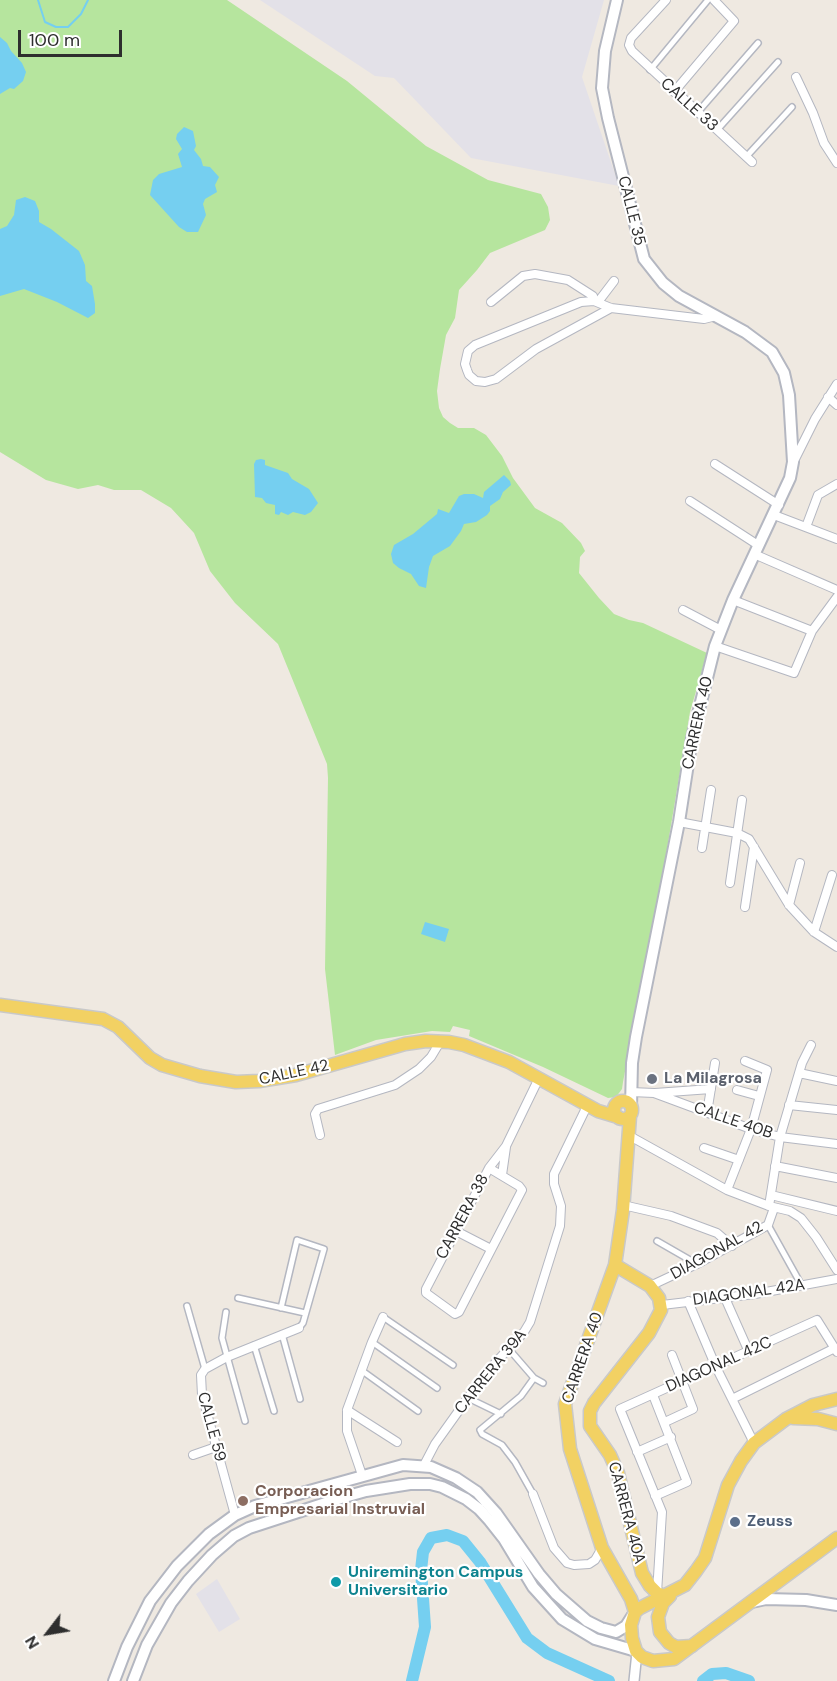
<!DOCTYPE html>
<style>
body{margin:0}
#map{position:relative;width:837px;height:1681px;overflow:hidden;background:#efe9e1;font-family:"DM Sans",sans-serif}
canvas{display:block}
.north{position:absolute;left:18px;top:1603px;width:60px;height:60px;-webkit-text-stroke:4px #fff;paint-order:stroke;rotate:239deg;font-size:16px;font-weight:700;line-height:24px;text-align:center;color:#2e2e2e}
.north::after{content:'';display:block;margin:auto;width:21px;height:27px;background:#2e2e2e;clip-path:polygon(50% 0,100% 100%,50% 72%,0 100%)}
.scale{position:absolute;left:18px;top:30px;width:104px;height:27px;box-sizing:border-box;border:3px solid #2e2e2e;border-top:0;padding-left:8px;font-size:18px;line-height:21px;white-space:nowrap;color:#2e2e2e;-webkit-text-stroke:4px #fff;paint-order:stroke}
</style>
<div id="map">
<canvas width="837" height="1681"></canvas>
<div class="north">N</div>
<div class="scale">100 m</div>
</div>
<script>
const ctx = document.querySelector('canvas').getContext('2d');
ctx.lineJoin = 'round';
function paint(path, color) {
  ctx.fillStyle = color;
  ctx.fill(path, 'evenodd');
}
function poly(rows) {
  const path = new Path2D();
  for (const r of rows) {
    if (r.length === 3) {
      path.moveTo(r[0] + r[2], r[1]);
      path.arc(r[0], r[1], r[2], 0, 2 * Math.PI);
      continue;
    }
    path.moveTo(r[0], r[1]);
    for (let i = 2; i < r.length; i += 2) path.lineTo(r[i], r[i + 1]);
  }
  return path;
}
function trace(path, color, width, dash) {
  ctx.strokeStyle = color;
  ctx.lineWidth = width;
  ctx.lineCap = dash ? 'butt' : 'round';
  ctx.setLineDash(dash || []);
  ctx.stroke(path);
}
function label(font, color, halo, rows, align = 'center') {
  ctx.font = font + ' "DM Sans",sans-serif';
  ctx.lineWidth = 4.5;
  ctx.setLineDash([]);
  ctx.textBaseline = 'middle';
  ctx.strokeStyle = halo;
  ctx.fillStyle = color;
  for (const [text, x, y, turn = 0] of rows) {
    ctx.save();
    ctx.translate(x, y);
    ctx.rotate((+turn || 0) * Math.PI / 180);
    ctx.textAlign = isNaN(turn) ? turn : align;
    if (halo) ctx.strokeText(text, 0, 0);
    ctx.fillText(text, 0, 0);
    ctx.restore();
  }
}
paint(poly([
 [260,0,604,0,582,77,619,186,471,158,394,78,375,76],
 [217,1579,240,1619,219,1632,196,1594]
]), '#e3e1e8');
paint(poly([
 [0,0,227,0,347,81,426,146,488,180,541,194,548,207,550,220,545,230,490,253,477,270,459,290,455,318,446,335,440,369,437,391,439,408,443,417,450,423,458,428,474,428,486,435,502,456,513,478,535,508,562,523,581,543,585,551,580,557,579,573,599,598,614,614,629,620,643,623,707,653,690,712,665,861,623,1082,622,1089,616,1097,608,1098,543,1067,469,1036,470,1030,453,1026,450,1032,432,1031,376,1040,335,1055,325,969,328,778,327,764,278,644,235,603,210,571,194,533,171,508,141,490,114,490,98,485,78,489,46,480,0,452]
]), '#b6e59e');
paint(poly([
 [0,37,7,43,11,51,22,63,26,72,23,81,14,89,10,88,0,94],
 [184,127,193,131,196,146,194,150,201,159,203,166,210,167,219,177,215,185,217,192,205,199,203,204,206,215,198,232,187,232,179,227,150,195,153,180,159,174,182,167,178,154,182,149,176,139,177,134],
 [25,197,35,201,39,211,39,222,51,229,79,251,85,265,86,281,92,286,95,304,95,313,88,318,57,302,24,289,0,296,0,229,7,226,14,215,16,200],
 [261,459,265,460,265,465,288,473,292,479,309,489,318,503,311,512,305,515,293,512,288,515,281,512,279,515,275,514,275,505,266,503,262,498,255,497,254,464,256,460],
 [504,475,510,481,511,485,503,492,500,499,490,506,490,511,487,515,476,522,464,524,461,531,450,546,433,556,429,567,426,588,419,586,411,574,399,568,393,563,391,554,394,545,413,534,437,514,438,509,449,513,459,496,464,494,474,494,483,498,484,492],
 [425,922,449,929,445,942,421,934]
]), '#75cff0');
trace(poly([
 [38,0,45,22,56,27,68,27,81,14,88,0]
]), '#75cff0', 2);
trace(poly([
 [412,1681,425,1627,421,1570,423,1552,431,1538,447,1535,463,1541,480,1562,527,1638,547,1653,609,1681],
 [703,1681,712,1674,726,1673,749,1681]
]), '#75cff0', 12);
const pedestrian = poly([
 [650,70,708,0],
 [697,113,758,43],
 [717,130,778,62],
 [746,157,792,107],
 [768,1225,802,1286],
 [657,1241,697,1264],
 [238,1298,305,1313],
 [187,1306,205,1369],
 [281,1308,297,1240,324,1249,303,1323,299,1328],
 [226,1312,222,1338,245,1421],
 [383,1317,453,1365],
 [282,1334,300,1399],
 [372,1342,437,1388],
 [254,1345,274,1411],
 [508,1348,534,1378,543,1383],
 [361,1370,418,1411],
 [468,1398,501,1414],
 [533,1494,515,1462,502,1445,482,1434,480,1430,521,1396,534,1378]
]);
const minor = poly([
 [666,0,631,38,629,45,632,51,752,162],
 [796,77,813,113,824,143,837,163],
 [674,92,734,21,714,0],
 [491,302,523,276,535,274,568,280,593,296,594,301],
 [598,302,614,281],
 [611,308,536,349,496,379,485,382,476,381,469,375,467,370,465,364,468,351,475,345,581,302,594,301,611,308,704,319,716,316],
 [828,397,837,405],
 [794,461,815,419,837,384],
 [715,464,779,505],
 [690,501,758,545],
 [774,515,837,539],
 [806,527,818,495,837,484],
 [754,554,837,590],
 [733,600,812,631],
 [683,610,721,630],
 [715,646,794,673,812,631,837,597],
 [679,822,737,833,749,839,789,905,814,932,837,947],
 [702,848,711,790],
 [730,883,742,800],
 [789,905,800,863],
 [745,907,754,847],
 [814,932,832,875],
 [799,1073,837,1081],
 [737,1090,759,1096],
 [631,1092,654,1093,751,1129,780,1137,837,1144],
 [655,1093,711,1089],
 [789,1105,837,1110],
 [707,1113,715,1063],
 [320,1135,315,1114,318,1109,395,1085,419,1069,431,1057,440,1042],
 [628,1135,727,1190,769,1206,790,1211,801,1218,816,1237,837,1270],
 [704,1148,739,1160],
 [775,1166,837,1178],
 [489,1168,519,1186,522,1190,459,1312,455,1314,426,1293,426,1289,489,1168,506,1146,539,1078],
 [502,1175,506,1147],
 [727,1190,751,1129,767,1070,745,1061],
 [771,1195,837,1211],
 [623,1205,671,1216,717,1233,732,1246],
 [769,1206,780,1137,802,1063,811,1045],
 [456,1231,491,1249],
 [650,1286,697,1264,768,1225,774,1208],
 [725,1298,749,1352],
 [688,1301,716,1367,754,1443],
 [662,1305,755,1294,837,1279],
 [653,1395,687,1482,655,1496],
 [732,1399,835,1348],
 [347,1410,397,1442],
 [665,1422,693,1409,672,1355],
 [637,1452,671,1437],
 [193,1455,216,1447],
 [424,1465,435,1444,485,1374,524,1332,530,1322,560,1226,561,1206,554,1184,554,1174,588,1104],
 [362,1475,347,1431,347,1410,372,1342,383,1317],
 [533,1494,554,1548,567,1563,574,1565,589,1564,595,1560,602,1548],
 [235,1515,202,1395,201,1375,205,1369,227,1357,299,1328],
 [657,1593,662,1512,620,1409,817,1320,837,1352]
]);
const tertiary = poly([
 [634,1681,637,1652]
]);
const secondary = poly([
 [617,0,605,51,602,88,608,118,644,259,663,283,679,296,745,332,772,352,784,373,789,395,793,462,790,478,733,600,715,646,692,738,679,822,636,1037,632,1063,631,1107],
 [752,1602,766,1599,806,1600,837,1605],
 [114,1681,127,1647,150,1601,177,1566,209,1534,235,1515,255,1506,403,1465,431,1467,456,1478,477,1492,496,1513,539,1574,556,1594,587,1621,601,1628,616,1632,626,1626,633,1615],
 [133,1681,147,1645,171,1603,188,1581,212,1555,234,1536,249,1528,341,1498,366,1491,410,1484,430,1484,442,1487,466,1499,479,1509,489,1520,504,1539,533,1587,562,1619,595,1639,636,1651]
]);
const primary = poly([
 [0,1005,103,1019,118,1027,150,1058,162,1065,200,1076,236,1082,259,1081,296,1075,405,1044,426,1041,449,1042,464,1045,509,1062,598,1111,618,1117],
 [623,1110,9],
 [630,1116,623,1210,615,1265,565,1404,570,1449,602,1548,631,1599,635,1612],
 [615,1265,650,1286,659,1298,661,1310,649,1333,594,1403,590,1411,590,1426,610,1455,618,1473,642,1573,650,1586,657,1593,665,1596],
 [837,1399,813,1405,786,1419,754,1443,741,1461,728,1485,705,1558,696,1571,685,1585,640,1608,635,1612,631,1625,632,1638,636,1651,642,1657,653,1661,674,1659,837,1538],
 [793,1418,818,1419,837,1424],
 [670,1596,663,1603,658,1617,660,1632,669,1643,676,1647,692,1646]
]);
trace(pedestrian, '#b4b7c1', 8);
trace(minor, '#b4b7c1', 10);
trace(tertiary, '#b4b7c1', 12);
trace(secondary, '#b4b7c1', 14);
trace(primary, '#c9c9c9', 15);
trace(pedestrian, '#fff', 5);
trace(minor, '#fff', 8);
trace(tertiary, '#fff', 9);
trace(secondary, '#fff', 10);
trace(primary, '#f2d163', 12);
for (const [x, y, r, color] of [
 [652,1079,6,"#6b7280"],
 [243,1501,6,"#8d6e63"],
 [735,1522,6,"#5c6f8a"],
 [336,1582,6,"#0f9aa8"]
]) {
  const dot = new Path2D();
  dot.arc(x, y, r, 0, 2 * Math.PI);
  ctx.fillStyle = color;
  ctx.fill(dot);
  trace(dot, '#fff', 2);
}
label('16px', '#2e2e2e', '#fff', [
 ["CALLE 33",689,105,42],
 ["CALLE 35",631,211,76],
 ["CARRERA 40",698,723,-78],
 ["CALLE 42",294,1073,-12],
 ["CALLE 40B",733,1121,19],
 ["CARRERA 38",463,1217,-62],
 ["DIAGONAL 42",717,1251,-29],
 ["DIAGONAL 42A",749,1293,-8],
 ["CARRERA 40",583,1358,-71],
 ["DIAGONAL 42C",719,1365,-24],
 ["CARRERA 39A",491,1372,-51],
 ["CALLE 59",211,1427,75],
 ["CARRERA 40A",626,1513,75]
]);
label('bold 16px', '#5b616d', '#fff', [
 ["La Milagrosa",664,1079]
], 'left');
label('bold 16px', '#785e54', '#fff', [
 ["Corporacion",255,1492],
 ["Empresarial Instruvial",255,1510]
], 'left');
label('bold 16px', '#4e5e75', '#fff', [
 ["Zeuss",747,1522]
], 'left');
label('bold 16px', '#0d838f', '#fff', [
 ["Uniremington Campus",348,1573],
 ["Universitario",348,1591]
], 'left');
</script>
